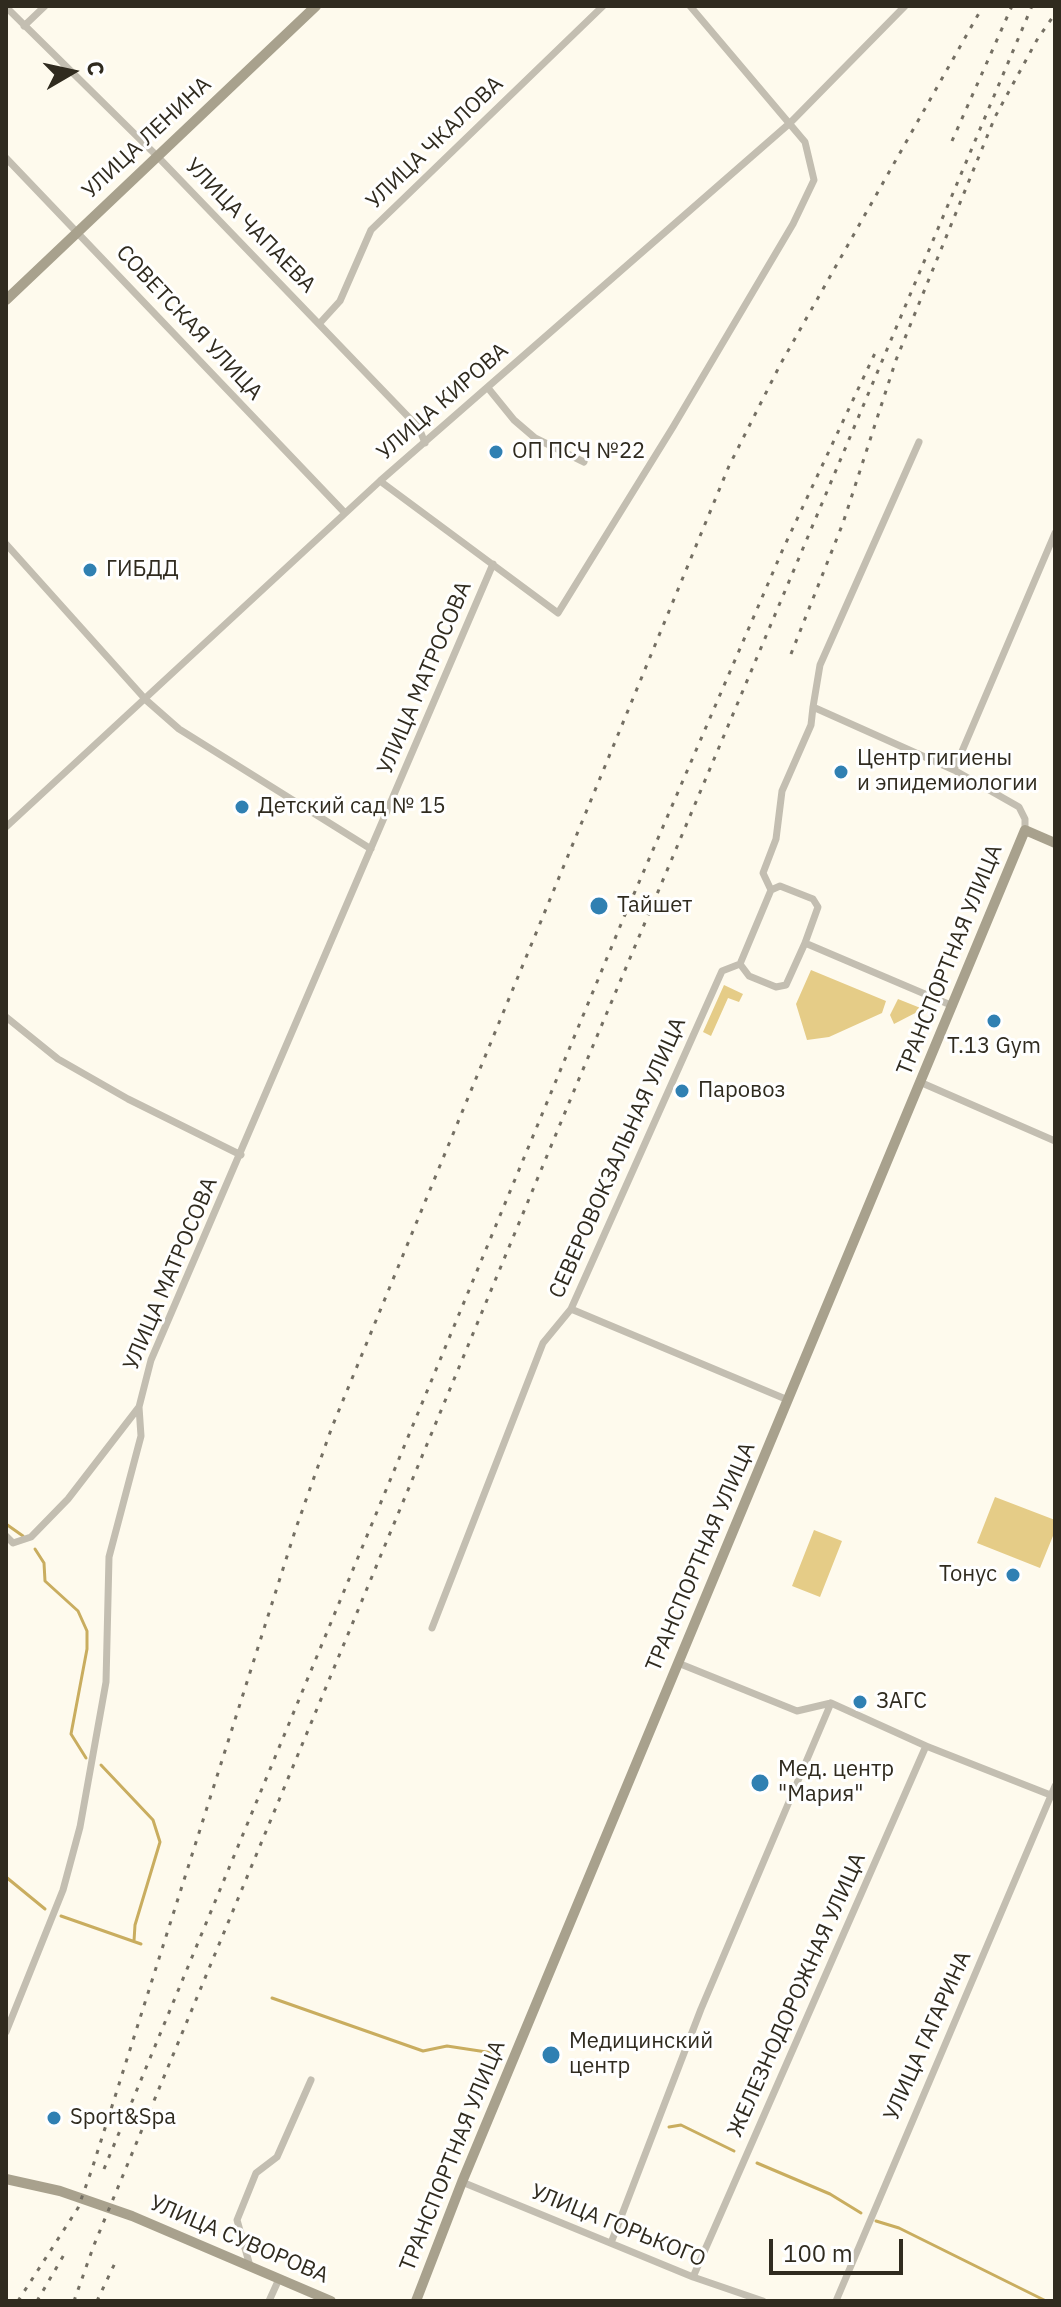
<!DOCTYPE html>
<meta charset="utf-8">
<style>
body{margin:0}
#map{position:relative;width:1061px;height:2307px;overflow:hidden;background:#fefaed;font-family:"IBM Plex Sans",sans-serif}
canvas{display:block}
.frame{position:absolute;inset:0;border:8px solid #302b1f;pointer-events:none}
.north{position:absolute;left:32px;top:32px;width:80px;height:80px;-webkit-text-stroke:6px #fff;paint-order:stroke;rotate:81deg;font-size:22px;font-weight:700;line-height:32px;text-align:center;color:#302b1f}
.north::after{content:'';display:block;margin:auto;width:28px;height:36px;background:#302b1f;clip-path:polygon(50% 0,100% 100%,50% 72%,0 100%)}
.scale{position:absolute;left:769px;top:2239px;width:134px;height:36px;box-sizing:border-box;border:4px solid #302b1f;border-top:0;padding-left:10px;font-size:24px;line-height:28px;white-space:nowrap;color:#302b1f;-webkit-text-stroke:6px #fff;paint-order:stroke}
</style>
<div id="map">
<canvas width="1061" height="2307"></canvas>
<div class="frame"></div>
<div class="north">С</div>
<div class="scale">100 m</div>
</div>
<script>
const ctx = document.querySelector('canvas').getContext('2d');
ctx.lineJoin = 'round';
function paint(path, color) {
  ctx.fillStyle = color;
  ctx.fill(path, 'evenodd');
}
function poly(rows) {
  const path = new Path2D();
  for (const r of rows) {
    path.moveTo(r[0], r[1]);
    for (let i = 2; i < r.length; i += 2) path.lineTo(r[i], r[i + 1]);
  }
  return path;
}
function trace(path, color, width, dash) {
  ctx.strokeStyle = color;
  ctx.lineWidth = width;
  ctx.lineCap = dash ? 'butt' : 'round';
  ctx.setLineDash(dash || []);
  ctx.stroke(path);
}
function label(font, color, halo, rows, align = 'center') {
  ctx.font = font + ' "IBM Plex Sans",sans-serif';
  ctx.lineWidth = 6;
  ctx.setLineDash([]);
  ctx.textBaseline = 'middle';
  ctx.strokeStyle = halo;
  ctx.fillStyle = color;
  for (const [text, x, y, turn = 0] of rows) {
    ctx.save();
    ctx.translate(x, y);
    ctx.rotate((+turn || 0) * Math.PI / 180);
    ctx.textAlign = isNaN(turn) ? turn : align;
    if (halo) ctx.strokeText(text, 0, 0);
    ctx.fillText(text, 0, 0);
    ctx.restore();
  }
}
paint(poly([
 [811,970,886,1001,882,1013,829,1037,807,1040,796,1004],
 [724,985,743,994,739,1002,728,998,711,1036,703,1032],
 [898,999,923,1009,894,1024,890,1015],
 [995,1497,1055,1520,1055,1531,1040,1568,977,1543],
 [814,1530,842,1541,820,1597,792,1586]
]), '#e5cc87');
trace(poly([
 [6,1524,23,1536],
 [35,1549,44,1563,45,1581,78,1611,87,1631,87,1649,71,1734,86,1758],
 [101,1765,153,1820,160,1842,135,1925,134,1941],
 [6,1877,45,1909],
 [61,1916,141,1944],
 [272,1998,423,2051,447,2046,493,2053],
 [669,2127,681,2125,734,2151],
 [757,2163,830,2194,861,2213],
 [876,2221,899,2228,1046,2301]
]), '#c9ad5f', 3);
trace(poly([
 [6,7,157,156,419,428,425,443],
 [24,26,45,6],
 [6,158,345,513],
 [319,324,340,301,371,230,603,6],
 [488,388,514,420,535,438,584,462],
 [380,481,558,613,673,427,793,224,814,180,805,142,690,6],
 [6,544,146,700,179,729,371,849],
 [813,707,820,665,919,442],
 [954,770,1019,807,1025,819,1025,830],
 [6,827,380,481,790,123,905,6],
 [805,943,953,1006],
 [740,964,749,976,776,987,786,985,805,943,818,907,813,899,780,886,771,890],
 [6,1017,58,1059,128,1099,241,1155],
 [922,1083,1055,1141],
 [571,1309,788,1400],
 [6,1536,13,1543,31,1537,68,1499,139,1407],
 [432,1628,543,1343,571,1309,722,971,740,964,771,890,763,873,776,839,782,791,811,725,813,707,954,770,1055,533],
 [678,1663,797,1711,831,1703,926,1746,693,2277],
 [926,1746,1053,1796],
 [6,2032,63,1890,80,1827,106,1682,109,1557,141,1436,139,1407,151,1360,493,564],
 [462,2182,693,2277,763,2301],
 [611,2243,701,2009,831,1703],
 [250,2266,237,2220,256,2173,277,2157,311,2080],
 [269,2301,279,2279],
 [836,2301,1055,1786]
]), '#c3beb1', 7);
trace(poly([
 [6,300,316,6],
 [6,2179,60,2191,132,2216,331,2301],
 [416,2301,462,2182,1025,830,1055,843]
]), '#a8a18d', 10);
trace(poly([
 [952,141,1012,6],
 [791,654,843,523,896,360,995,117,1038,38,1055,14],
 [104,2169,624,917,783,549,876,351],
 [18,2301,78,2208,92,2169,296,1528,332,1427,729,466,780,365,983,6],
 [37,2301,65,2253],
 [74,2301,94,2245,576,1086,1032,6],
 [97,2301,115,2263]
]), '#746f63', 3, [4, 8]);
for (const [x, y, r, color] of [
 [496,452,8,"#3080b2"],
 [90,570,8,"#3080b2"],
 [841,772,8,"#3080b2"],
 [242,807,8,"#3080b2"],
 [599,906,10,"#3080b2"],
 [994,1021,8,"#3080b2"],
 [682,1091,8,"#3080b2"],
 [1013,1575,8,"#3080b2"],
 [860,1702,8,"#3080b2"],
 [760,1783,10,"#3080b2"],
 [551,2055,10,"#3080b2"],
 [54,2118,8,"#3080b2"]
]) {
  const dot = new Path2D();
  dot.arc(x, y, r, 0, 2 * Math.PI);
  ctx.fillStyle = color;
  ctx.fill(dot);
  trace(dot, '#fff', 3);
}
label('22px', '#302b1f', '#fff', [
 ["УЛИЦА ЛЕНИНА",147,138,-43],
 ["УЛИЦА ЧКАЛОВА",435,143,-44],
 ["УЛИЦА ЧАПАЕВА",250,226,46],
 ["СОВЕТСКАЯ УЛИЦА",189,323,47],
 ["УЛИЦА КИРОВА",443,402,-41],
 ["УЛИЦА МАТРОСОВА",425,678,-67],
 ["ТРАНСПОРТНАЯ УЛИЦА",950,960,-68],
 ["СЕВЕРОВОКЗАЛЬНАЯ УЛИЦА",618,1158,-66],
 ["УЛИЦА МАТРОСОВА",171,1274,-67],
 ["ТРАНСПОРТНАЯ УЛИЦА",701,1557,-67],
 ["ЖЕЛЕЗНОДОРОЖНАЯ УЛИЦА",797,1995,-66],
 ["УЛИЦА ГАГАРИНА",928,2036,-66],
 ["ТРАНСПОРТНАЯ УЛИЦА",453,2156,-68],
 ["УЛИЦА ГОРЬКОГО",618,2226,22],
 ["УЛИЦА СУВОРОВА",239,2240,23]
]);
label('22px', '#302b1f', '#fff', [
 ["ОП ПСЧ №22",512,452],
 ["ГИБДД",106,570],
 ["Центр гигиены",857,759],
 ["и эпидемиологии",857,784],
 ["Детский сад № 15",258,807],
 ["Тайшет",617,906],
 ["T.13 Gym",994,1047,"center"],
 ["Паровоз",698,1091],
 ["Тонус",997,1575,"right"],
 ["ЗАГС",876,1702],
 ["Мед. центр",778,1770],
 ["\"Мария\"",778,1795],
 ["Медицинский",569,2042],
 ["центр",569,2067],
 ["Sport&Spa",70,2118]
], 'left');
</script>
